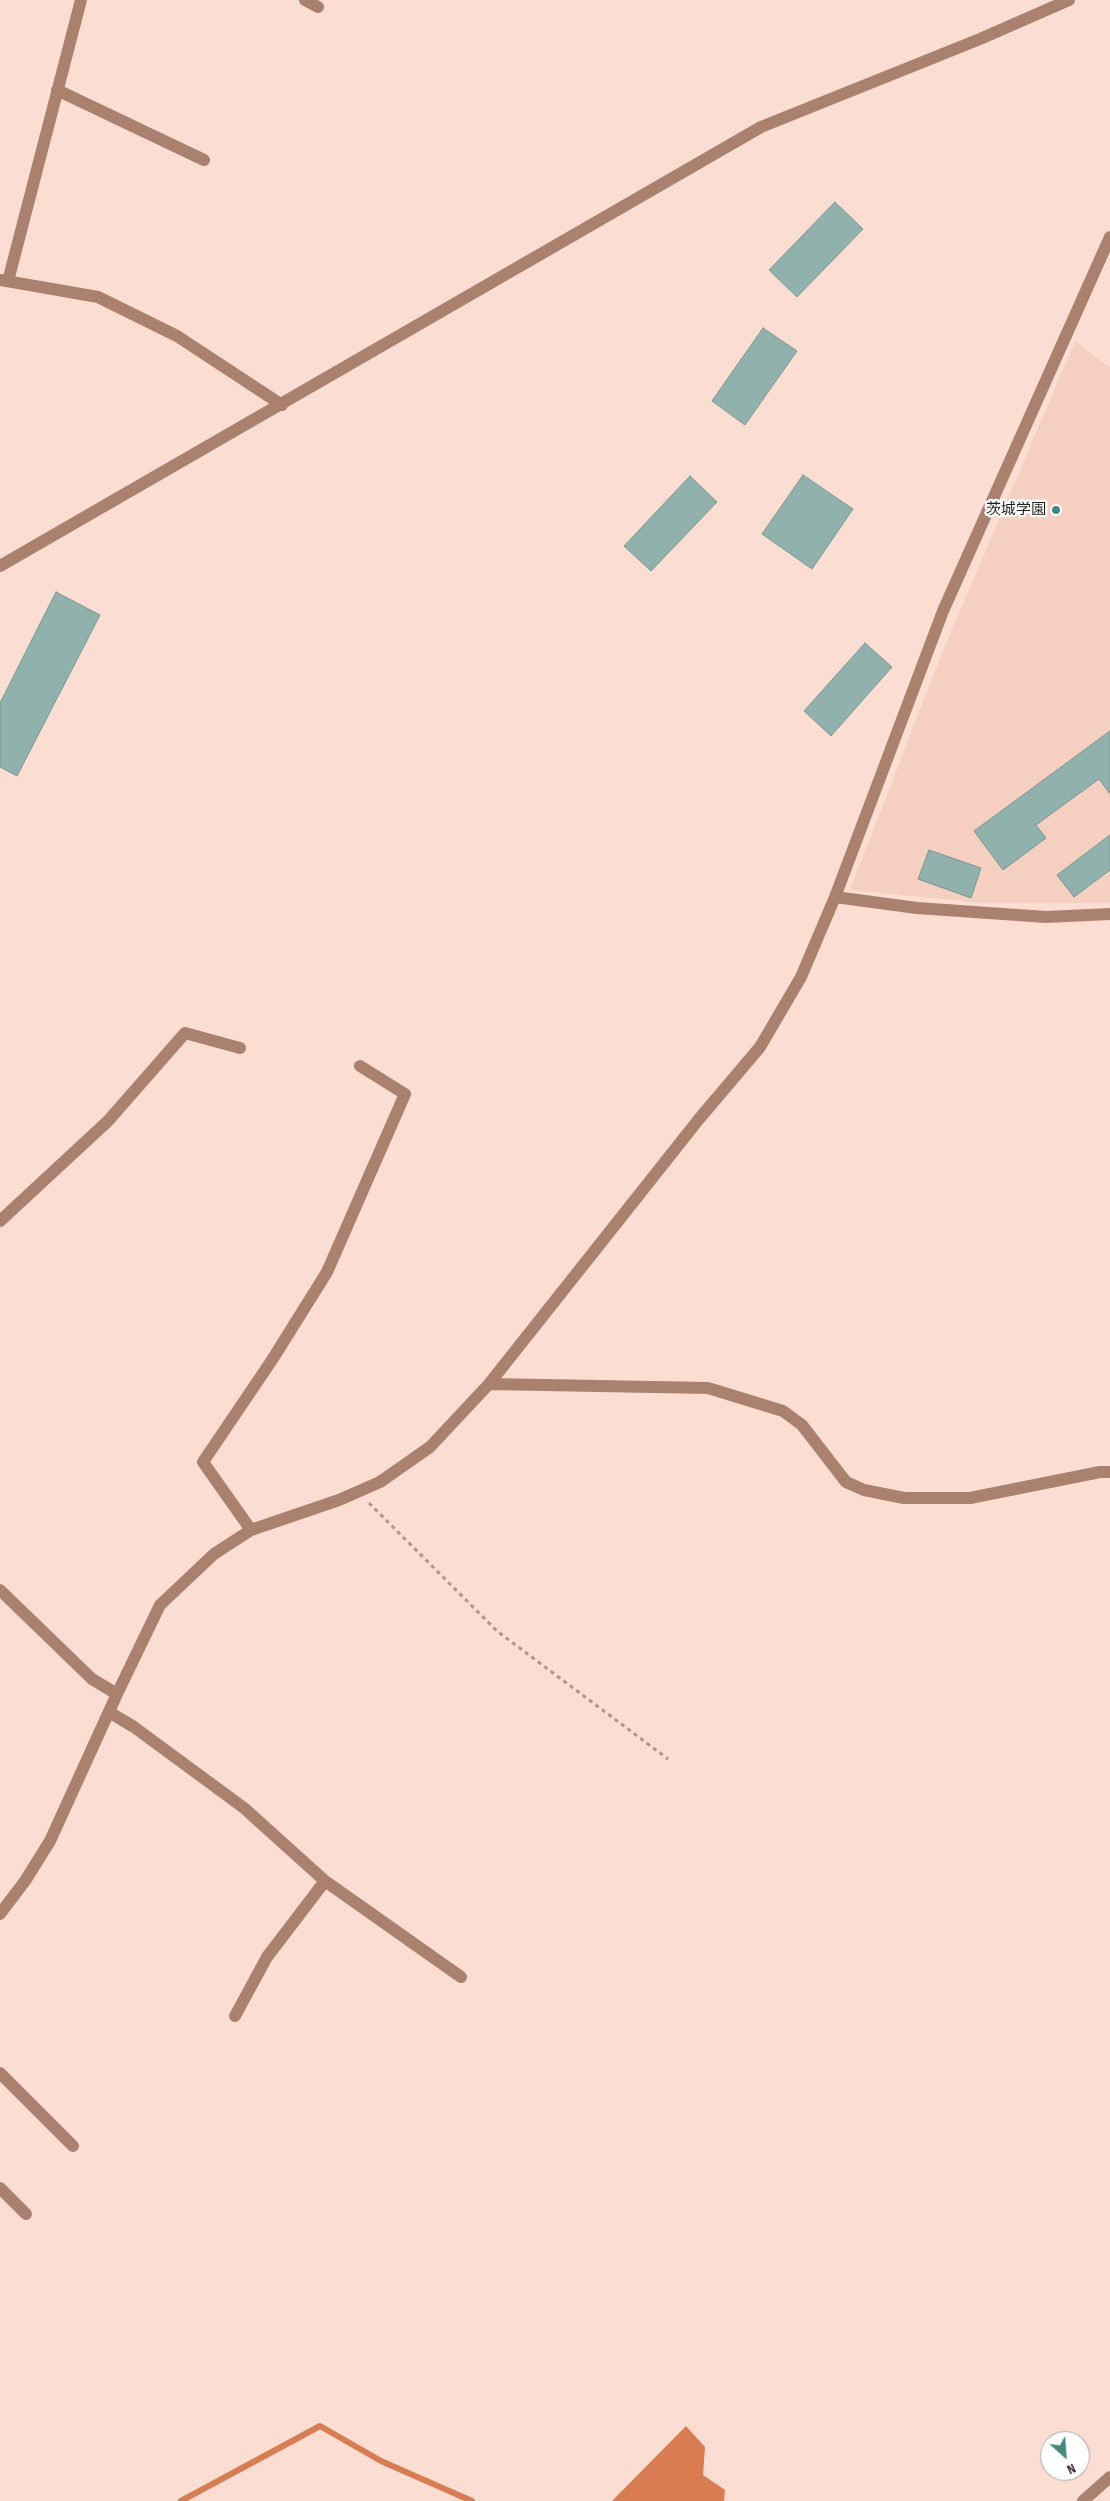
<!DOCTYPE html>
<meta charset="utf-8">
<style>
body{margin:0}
#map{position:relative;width:1110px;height:2501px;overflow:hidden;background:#fbded1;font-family:"Sofia Sans Condensed",sans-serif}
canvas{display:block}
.north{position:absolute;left:1040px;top:2431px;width:50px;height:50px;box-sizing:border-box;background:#fff;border:1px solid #a9a5a3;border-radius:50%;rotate:154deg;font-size:14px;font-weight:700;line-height:20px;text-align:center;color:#271d19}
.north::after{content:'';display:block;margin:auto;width:18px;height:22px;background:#438980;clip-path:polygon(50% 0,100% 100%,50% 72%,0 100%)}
</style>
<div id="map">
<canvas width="1110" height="2501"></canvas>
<div class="north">N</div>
</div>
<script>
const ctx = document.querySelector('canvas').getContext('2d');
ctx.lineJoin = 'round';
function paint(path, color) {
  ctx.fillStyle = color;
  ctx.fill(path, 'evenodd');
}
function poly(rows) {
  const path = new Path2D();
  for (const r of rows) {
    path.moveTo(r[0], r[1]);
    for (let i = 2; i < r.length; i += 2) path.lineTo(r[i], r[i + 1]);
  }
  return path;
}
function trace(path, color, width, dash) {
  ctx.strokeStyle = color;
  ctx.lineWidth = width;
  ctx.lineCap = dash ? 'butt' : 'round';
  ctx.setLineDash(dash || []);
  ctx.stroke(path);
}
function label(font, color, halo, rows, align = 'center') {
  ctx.font = font + ' "Sofia Sans Condensed","Noto Sans JP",sans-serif';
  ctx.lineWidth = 4.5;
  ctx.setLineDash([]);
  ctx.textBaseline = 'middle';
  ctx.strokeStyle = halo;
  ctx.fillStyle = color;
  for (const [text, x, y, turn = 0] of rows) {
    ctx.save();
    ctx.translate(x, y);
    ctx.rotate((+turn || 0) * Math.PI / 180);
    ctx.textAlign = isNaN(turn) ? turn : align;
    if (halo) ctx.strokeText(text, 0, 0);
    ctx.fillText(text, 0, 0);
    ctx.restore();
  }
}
paint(poly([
 [1075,341,1110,368,1110,903,983,903,850,890,942,653]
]), '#f5d0c0');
paint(poly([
 [686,2426,705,2447,703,2475,725,2490,724,2501,612,2501]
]), '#d87c52');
trace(poly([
 [181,2501,320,2426,381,2461,472,2501]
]), '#d87c52', 6);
const building = poly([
 [835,202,863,229,797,297,769,270,835,202],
 [763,328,797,351,745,425,712,401,763,328],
 [803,475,853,509,812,569,762,534,803,475],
 [690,476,717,502,651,571,624,546,690,476],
 [56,592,100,615,17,776,0,767,0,703,56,592],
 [865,643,892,667,831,736,804,711,865,643],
 [1110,731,1110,794,1099,779,1036,825,1046,838,1003,870,974,831,1110,731],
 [1110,835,1110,870,1074,897,1057,875,1110,835],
 [929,850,981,868,971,898,918,879,929,850]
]);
paint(building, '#90b1ac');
trace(building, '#789893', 1);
trace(poly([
 [369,1503,497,1631,668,1759]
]), '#ad978d', 3, [4, 4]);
trace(poly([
 [305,0,318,7],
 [57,90,204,160],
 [0,280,98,297,177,336,282,405],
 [8,281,81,0],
 [0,566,761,127,980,39,1069,0],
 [835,897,917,908,1046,917,1110,914],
 [0,1221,108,1121,185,1033,240,1048],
 [489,1384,708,1388,783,1411,802,1425,846,1482,864,1490,904,1498,970,1498,1100,1472,1110,1472],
 [251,1530,203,1462,272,1360,327,1272,405,1094,360,1066],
 [0,1590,92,1679,117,1694],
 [109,1712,134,1727,244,1808,325,1881,461,1977],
 [0,1914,25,1881,50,1841,117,1694,160,1605,214,1554,251,1530,339,1500,380,1482,430,1447,489,1384,699,1119,760,1047,801,977,835,897,943,611,1110,237],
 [235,2016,267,1957,325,1881],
 [0,2073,73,2146],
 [0,2188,26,2214],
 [1083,2501,1110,2477]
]), '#aa816f', 12);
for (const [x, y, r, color] of [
 [1056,510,5,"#438980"]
]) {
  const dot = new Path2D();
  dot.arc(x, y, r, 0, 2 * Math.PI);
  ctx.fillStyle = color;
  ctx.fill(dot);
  trace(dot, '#fff', 2);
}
label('15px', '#271d19', '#fff', [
 ["茨城学園",1046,510]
], 'right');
</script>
